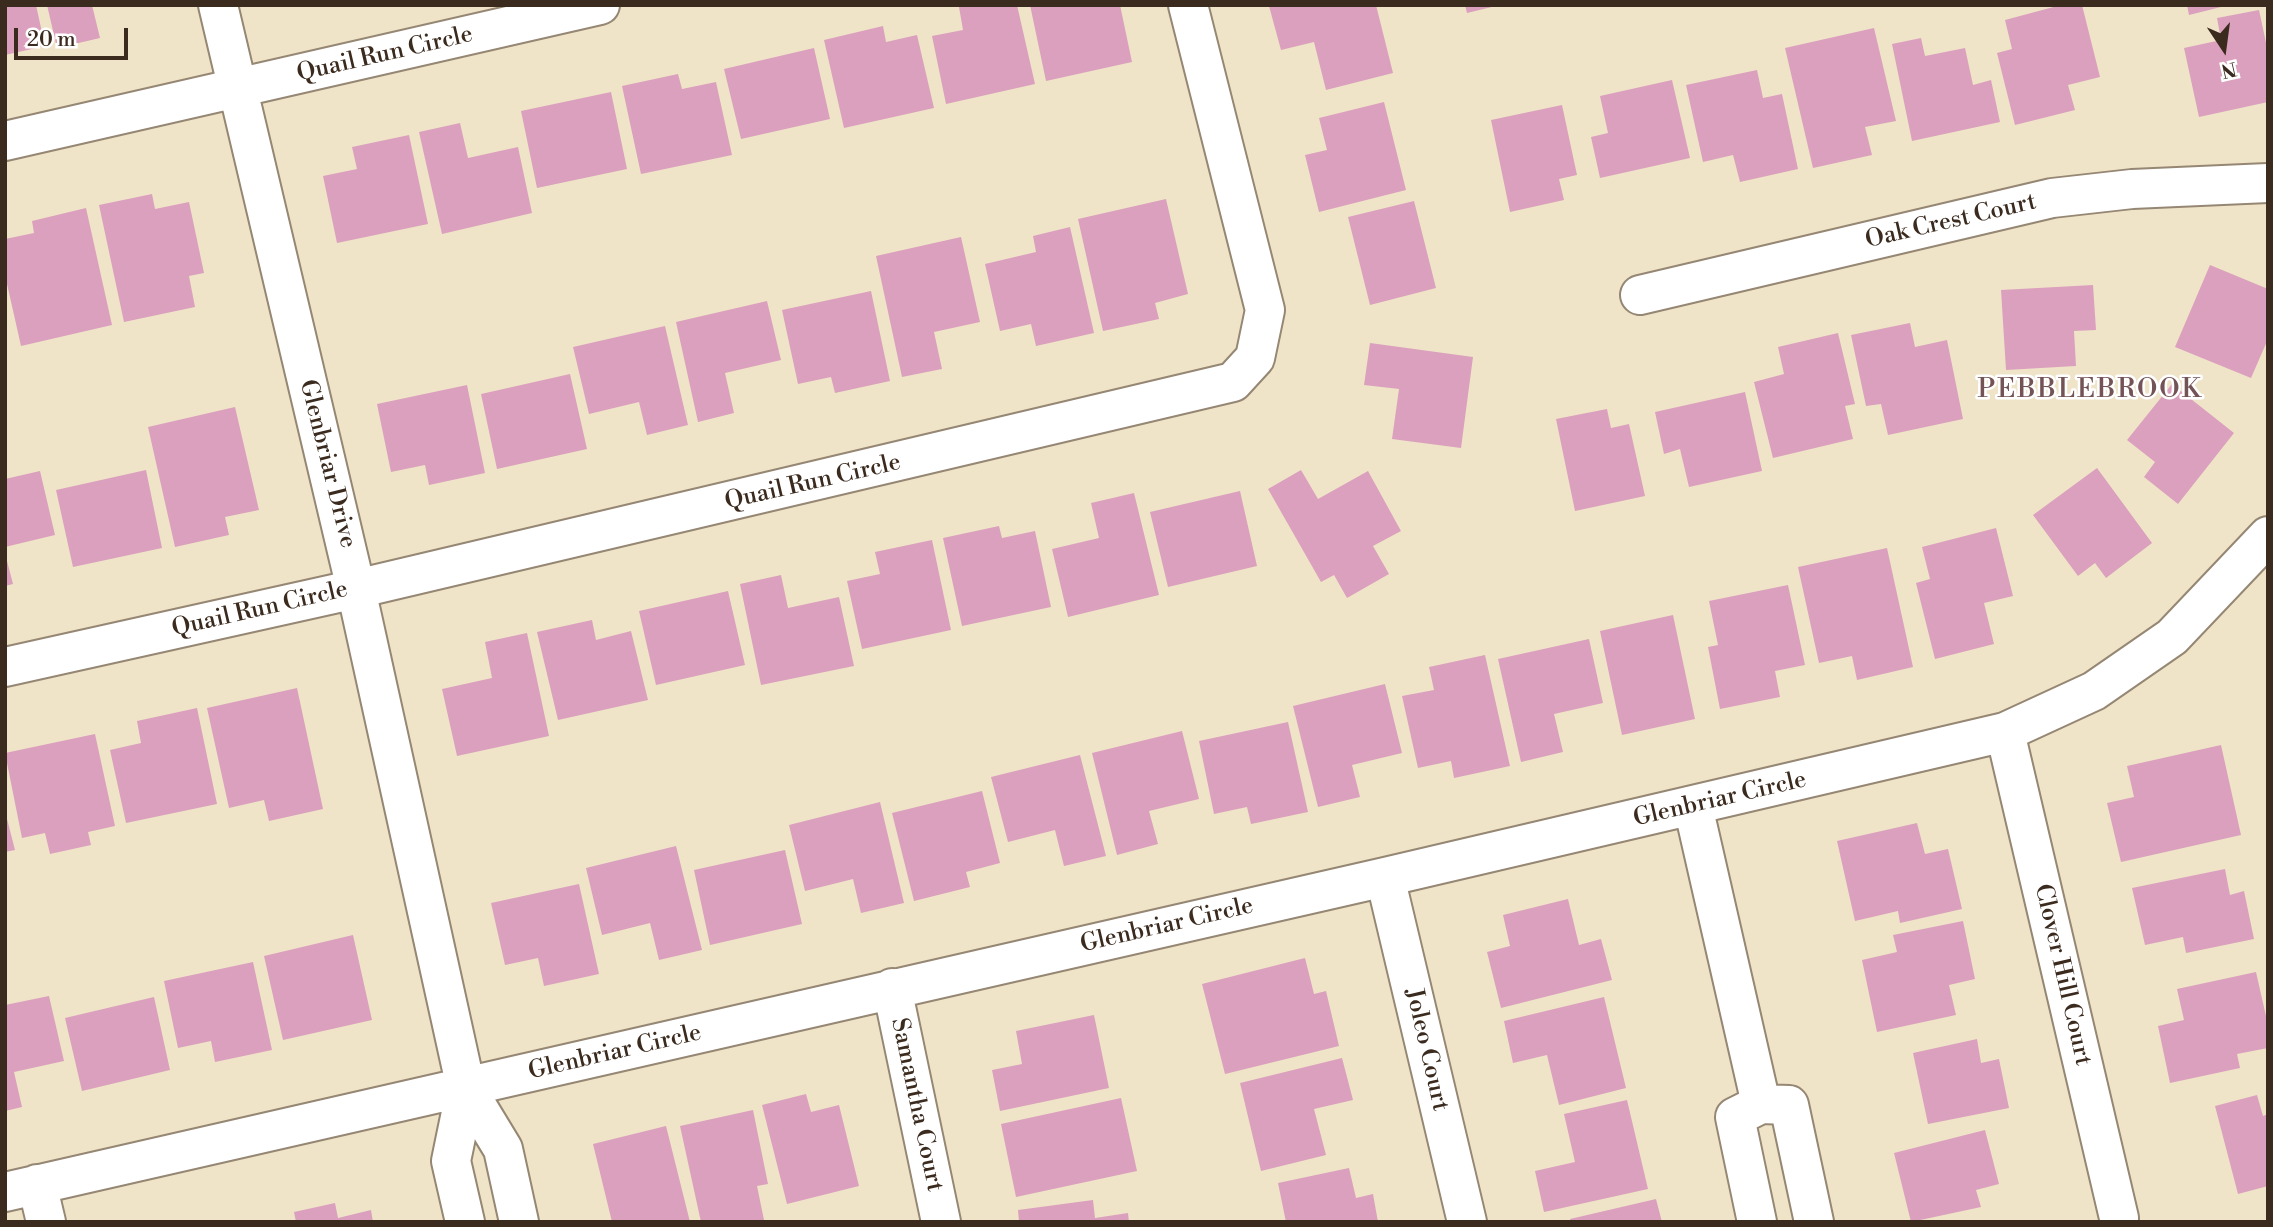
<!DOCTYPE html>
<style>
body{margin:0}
#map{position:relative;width:2273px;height:1227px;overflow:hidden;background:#efe4c8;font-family:"Libre Bodoni",serif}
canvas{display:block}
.frame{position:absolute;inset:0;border:7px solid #3b2a1e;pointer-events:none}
.north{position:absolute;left:2189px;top:14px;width:70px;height:70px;-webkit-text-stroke:5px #fff;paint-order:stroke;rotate:167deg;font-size:19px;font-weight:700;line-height:28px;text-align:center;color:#3b2a1e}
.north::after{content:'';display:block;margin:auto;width:24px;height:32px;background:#3b2a1e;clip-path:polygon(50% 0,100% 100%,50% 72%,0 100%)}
.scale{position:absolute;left:14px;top:28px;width:114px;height:32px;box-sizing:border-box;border:4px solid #3b2a1e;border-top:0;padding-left:9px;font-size:21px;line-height:24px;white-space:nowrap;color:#3b2a1e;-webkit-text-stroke:5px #fff;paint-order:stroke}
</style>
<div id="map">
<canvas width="2273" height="1227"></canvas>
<div class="frame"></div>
<div class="north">N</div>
<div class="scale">20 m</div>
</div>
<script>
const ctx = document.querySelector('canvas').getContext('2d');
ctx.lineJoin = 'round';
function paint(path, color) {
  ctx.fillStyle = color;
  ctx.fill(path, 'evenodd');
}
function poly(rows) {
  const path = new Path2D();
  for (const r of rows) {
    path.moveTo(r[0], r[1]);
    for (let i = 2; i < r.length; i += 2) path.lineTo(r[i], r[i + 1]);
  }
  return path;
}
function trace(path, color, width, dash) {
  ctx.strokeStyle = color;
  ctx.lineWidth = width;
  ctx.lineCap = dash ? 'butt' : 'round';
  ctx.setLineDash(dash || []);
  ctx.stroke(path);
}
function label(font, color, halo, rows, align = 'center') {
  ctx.font = font + ' "Libre Bodoni",serif';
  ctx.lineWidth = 5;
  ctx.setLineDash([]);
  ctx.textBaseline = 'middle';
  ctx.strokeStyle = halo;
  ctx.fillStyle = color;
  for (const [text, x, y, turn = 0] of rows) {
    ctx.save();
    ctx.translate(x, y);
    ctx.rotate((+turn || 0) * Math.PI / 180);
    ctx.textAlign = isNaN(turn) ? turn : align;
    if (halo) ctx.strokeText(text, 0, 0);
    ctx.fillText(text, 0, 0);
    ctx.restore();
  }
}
paint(poly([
 [5,5,36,5,45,46,5,55],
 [47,5,92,5,100,38,57,48],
 [969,5,1017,5,1035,84,946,104,932,36,963,30,959,7],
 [1030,5,1120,5,1132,62,1046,81],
 [1376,5,1393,73,1326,90,1314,42,1281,50,1269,6],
 [1465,5,1495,5,1496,6,1467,13],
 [2061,5,2082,5,2100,77,2068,85,2075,110,2015,125,1997,53,2012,49,2005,20],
 [2187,5,2225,5,2225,6,2189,15],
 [2259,10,2268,52,2268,102,2199,117,2184,48,2221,40,2217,18],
 [883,26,886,42,917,35,934,108,844,128,824,40],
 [1874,28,1896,121,1865,127,1872,155,1813,168,1785,48],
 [1921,38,1925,56,1965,48,1973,85,1991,80,2000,122,1912,141,1892,44],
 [814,48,830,119,741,139,724,69],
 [1757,70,1763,98,1782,94,1798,169,1740,182,1733,155,1703,162,1686,85],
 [678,74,682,89,716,82,732,155,641,174,622,86],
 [1672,80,1690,158,1600,178,1591,137,1608,133,1600,96],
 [611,92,627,169,537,188,521,111],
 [1384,102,1406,190,1319,212,1305,155,1327,150,1319,118],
 [1562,105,1577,175,1559,179,1564,200,1510,212,1491,120],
 [460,123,468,158,518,147,532,213,442,234,419,132],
 [409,135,428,224,337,243,323,176,357,169,352,147],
 [152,194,155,209,189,202,204,273,189,276,195,307,124,322,99,205],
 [1166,199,1188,294,1155,303,1159,319,1103,331,1078,219],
 [1414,201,1436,288,1370,305,1348,217],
 [86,208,112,325,21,346,5,275,5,239,34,233,32,221],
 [1070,227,1094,333,1036,346,1031,324,1000,331,985,264,1036,252,1033,236],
 [961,237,980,322,934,332,942,369,902,377,876,256],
 [2210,265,2268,289,2268,339,2251,378,2175,347],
 [2093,285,2096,330,2074,331,2076,366,2006,370,2001,290],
 [871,291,890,381,835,393,831,377,798,384,782,310],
 [767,301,781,360,725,373,734,413,698,422,676,322],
 [1910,323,1915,347,1947,340,1963,419,1888,435,1881,404,1866,406,1851,335],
 [665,326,688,425,647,435,639,402,589,414,573,347],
 [1838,333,1855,404,1845,406,1853,439,1773,458,1754,382,1784,374,1778,347],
 [1370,343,1473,357,1461,448,1392,439,1399,389,1364,385],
 [570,374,587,449,497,469,481,394],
 [2172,384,2234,433,2178,504,2144,477,2155,462,2127,440],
 [467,385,485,473,429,485,425,465,391,472,377,404],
 [1745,392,1762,471,1689,487,1680,449,1664,454,1655,412],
 [235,407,259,510,225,517,229,535,175,547,148,427],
 [1607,409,1611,428,1629,424,1645,496,1575,511,1556,419],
 [2097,468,2152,543,2106,578,2095,563,2078,576,2033,515],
 [146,470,162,548,73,567,56,490],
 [1301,470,1318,499,1368,471,1401,531,1373,546,1389,574,1347,598,1334,575,1321,582,1268,489],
 [40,471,55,535,5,547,5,479],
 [1240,491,1257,566,1168,587,1150,512],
 [1134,493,1159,595,1068,617,1052,549,1099,538,1091,503],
 [999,526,1002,538,1035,531,1051,607,962,626,943,538],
 [1996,528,2013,596,1984,603,1994,644,1935,659,1916,583,1930,579,1922,547],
 [932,540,951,630,862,649,847,581,880,574,875,552],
 [1887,548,1913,667,1857,680,1852,656,1819,663,1798,567],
 [5,553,13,584,5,586],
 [781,575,788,608,839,597,854,666,761,685,740,584],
 [1788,585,1805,665,1775,671,1780,697,1720,709,1708,647,1718,645,1709,601],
 [728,591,745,665,656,685,639,611],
 [1673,615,1695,719,1622,735,1600,631],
 [592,620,596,640,631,631,648,700,558,720,537,632],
 [527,633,549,736,457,756,442,689,492,678,485,642],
 [1589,639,1603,703,1554,714,1563,752,1521,762,1498,659],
 [1485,655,1510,766,1454,778,1451,761,1418,768,1402,696,1434,690,1429,667],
 [1385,684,1402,753,1352,765,1360,797,1318,807,1293,706],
 [297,688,323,809,269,821,264,800,229,808,207,708],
 [197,708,217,804,126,823,110,750,141,743,137,721],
 [1288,722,1308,812,1251,824,1247,807,1214,814,1199,741],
 [1182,731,1199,799,1149,811,1158,844,1117,855,1092,753],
 [95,734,115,826,88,832,91,845,50,854,45,833,22,838,5,753],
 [2221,745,2241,835,2121,862,2107,803,2134,797,2127,766],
 [1080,755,1106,856,1064,866,1055,830,1008,842,991,777],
 [982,791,1000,863,966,872,970,887,914,901,892,813],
 [880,802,904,903,861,913,853,879,805,891,789,825],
 [5,811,15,850,5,852],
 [1917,823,1925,854,1948,849,1962,909,1900,923,1898,911,1855,921,1837,841],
 [676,846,702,950,659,960,650,923,602,935,586,868],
 [785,850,802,924,710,945,694,870],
 [2225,869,2230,895,2244,891,2254,939,2186,953,2183,937,2145,945,2132,888],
 [579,884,599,974,544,986,538,958,505,965,491,903],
 [1568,899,1579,945,1601,939,1612,980,1501,1008,1487,952,1510,946,1503,915],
 [1963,921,1975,979,1949,985,1956,1015,1877,1032,1862,960,1897,952,1893,935],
 [353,935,372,1020,283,1040,264,956],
 [1305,958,1314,994,1326,991,1339,1046,1225,1074,1202,984],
 [253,962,272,1050,215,1062,211,1041,178,1048,164,981],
 [2256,972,2268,1025,2268,1048,2237,1054,2240,1068,2170,1083,2158,1026,2184,1020,2177,989],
 [49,996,64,1061,14,1072,22,1107,5,1111,5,1005],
 [154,997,170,1070,82,1091,65,1018],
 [1604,997,1626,1088,1559,1105,1547,1055,1513,1063,1504,1021],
 [1094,1015,1109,1088,1000,1111,992,1070,1022,1064,1016,1031],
 [1977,1039,1981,1063,1999,1059,2009,1108,1928,1124,1913,1053],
 [1342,1058,1353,1100,1314,1109,1326,1155,1261,1171,1240,1083],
 [806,1094,811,1112,839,1105,859,1186,787,1204,762,1105],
 [2257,1095,2263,1116,2268,1114,2268,1186,2238,1194,2215,1106],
 [1121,1098,1137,1171,1016,1197,1001,1124],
 [1627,1100,1648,1189,1544,1212,1535,1171,1575,1162,1564,1114],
 [753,1110,768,1184,757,1186,764,1220,701,1222,680,1126],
 [666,1126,690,1222,612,1222,593,1144],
 [1985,1130,1999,1184,1976,1190,1981,1207,1911,1222,1894,1153],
 [1349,1168,1356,1198,1373,1194,1378,1222,1286,1222,1278,1183],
 [1656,1199,1662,1222,1571,1222,1570,1219],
 [1093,1200,1095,1218,1128,1213,1129,1222,1019,1222,1018,1210],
 [335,1203,338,1218,371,1210,373,1222,296,1222,294,1212]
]), '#dba0bd');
const minor = poly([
 [218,5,356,589,466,1088,503,1149,519,1222],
 [5,141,600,5],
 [1640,295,2052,198,2132,189,2268,183],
 [5,667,356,589,1233,382,1255,358,1265,310,1188,5],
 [2005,732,2119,1218],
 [1693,806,1761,1104],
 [1385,877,1467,1222],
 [892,988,941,1222],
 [37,1184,46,1222],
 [5,1192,1385,877,2005,732,2094,691,2172,637,2268,536],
 [465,1222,451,1161,466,1088],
 [1757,1222,1735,1117,1761,1104,1789,1105,1814,1222]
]);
trace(minor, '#958773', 42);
trace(minor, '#fff', 38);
label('24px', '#3b2a1e', '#fff', [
 ["Quail Run Circle",385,55,-13],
 ["Oak Crest Court",1951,222,-13],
 ["Glenbriar Drive",327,464,76],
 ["Quail Run Circle",813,483,-13],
 ["Quail Run Circle",260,610,-13],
 ["Glenbriar Circle",1720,800,-13],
 ["Glenbriar Circle",1167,926,-13],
 ["Clover Hill Court",2062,975,77],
 ["Joleo Court",1426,1050,77],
 ["Glenbriar Circle",615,1053,-13],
 ["Samantha Court",916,1105,78]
]);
ctx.letterSpacing = '2px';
label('26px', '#735356', '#fff', [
 ["PEBBLEBROOK",2090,391]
]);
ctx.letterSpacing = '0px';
</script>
